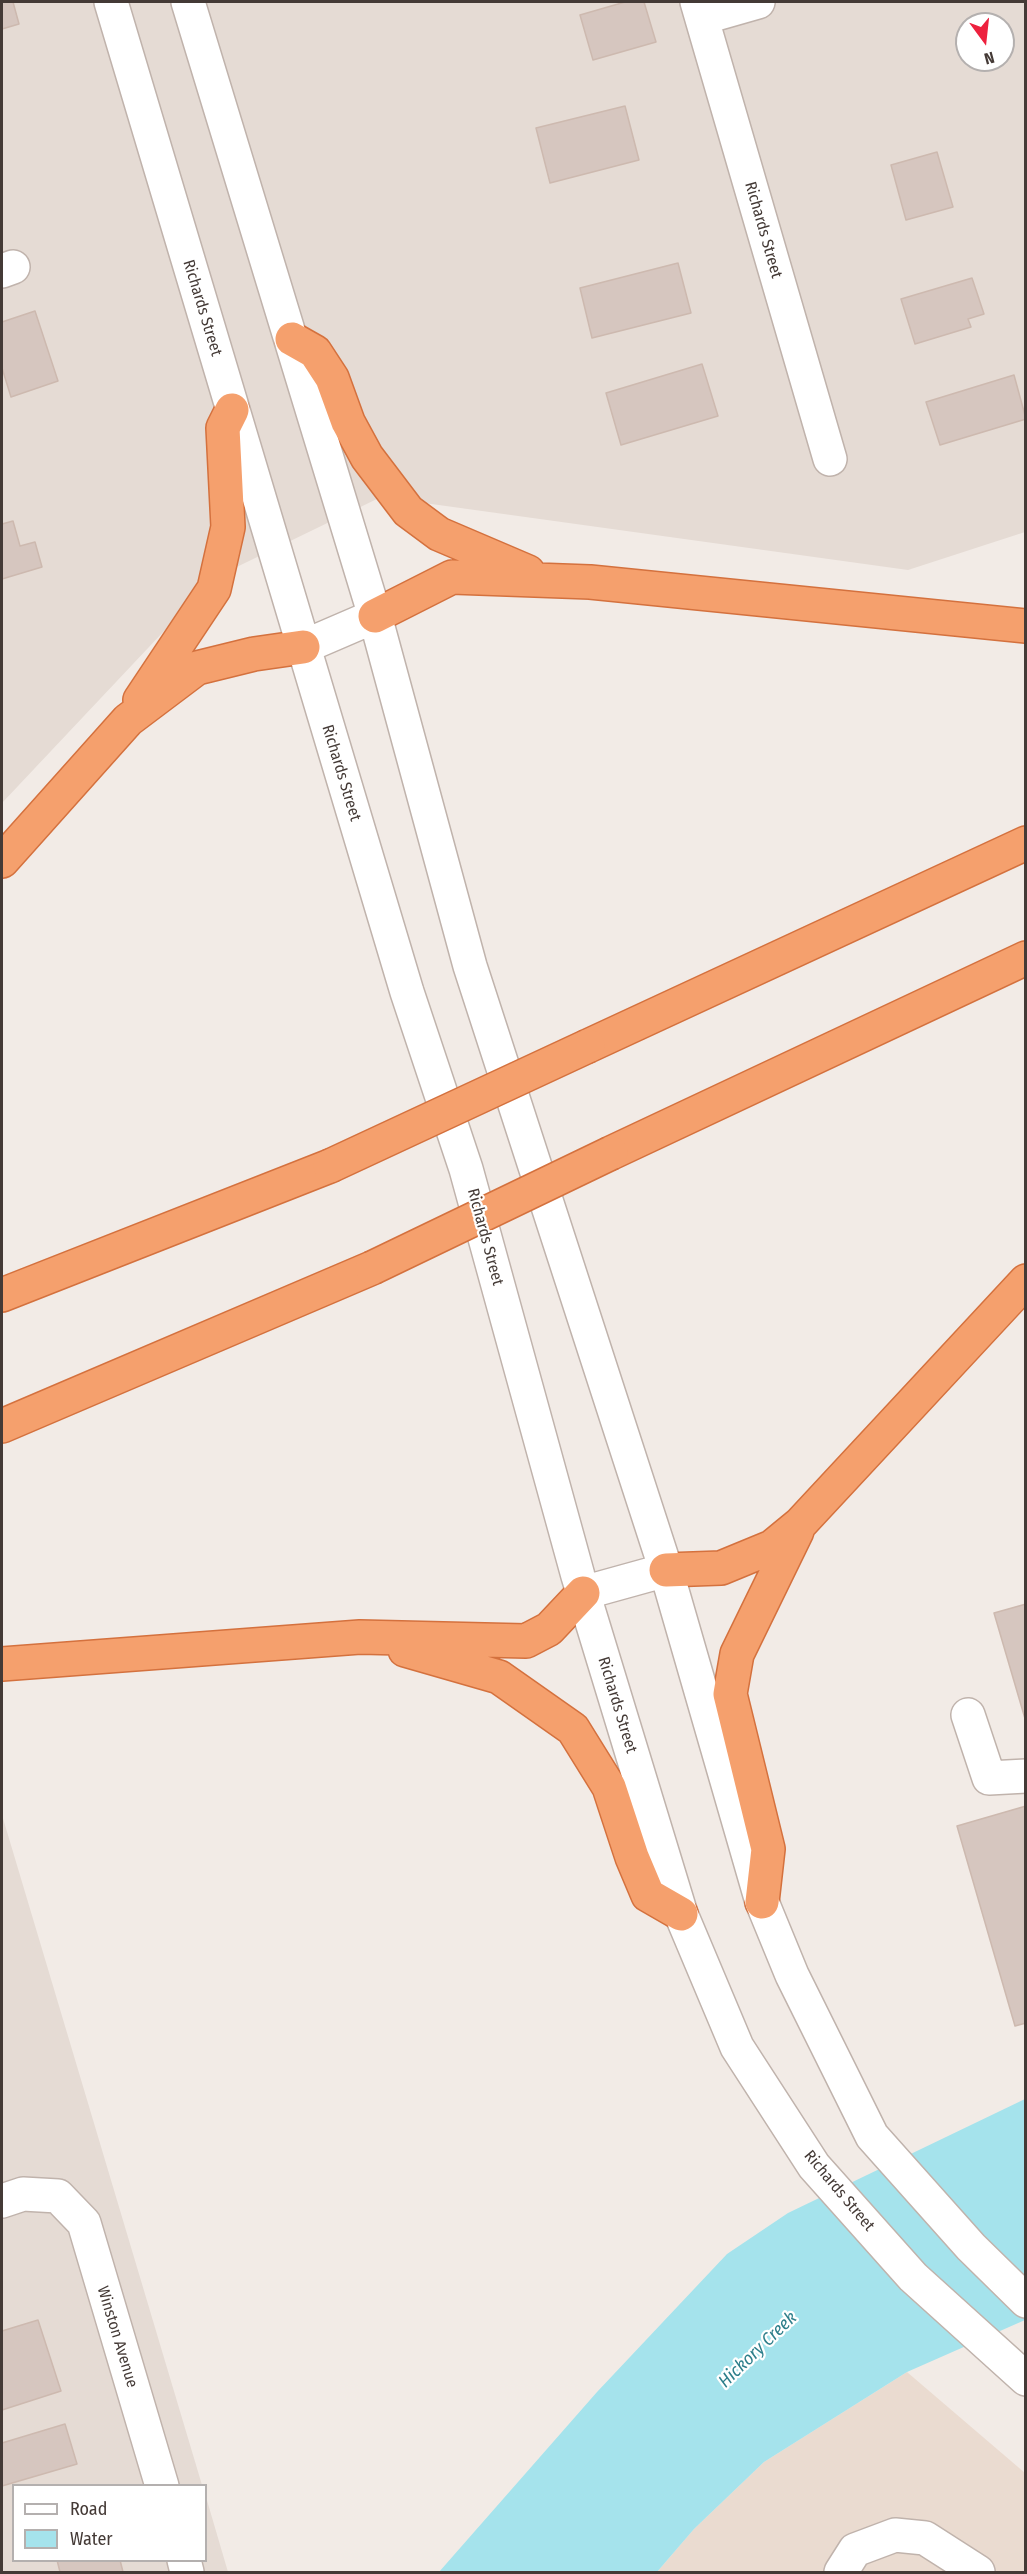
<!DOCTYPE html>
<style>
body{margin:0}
#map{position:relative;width:1027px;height:2574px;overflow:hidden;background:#f2ebe6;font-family:"Fira Sans Condensed",sans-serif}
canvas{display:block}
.frame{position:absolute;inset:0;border:3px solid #443a36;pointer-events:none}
.legend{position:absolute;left:12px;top:2484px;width:195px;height:78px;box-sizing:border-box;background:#fff;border:2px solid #b4b0af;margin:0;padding:8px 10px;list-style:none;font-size:18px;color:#443a36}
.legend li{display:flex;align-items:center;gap:12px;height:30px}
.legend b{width:30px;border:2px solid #b4b0af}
.north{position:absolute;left:955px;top:12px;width:60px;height:60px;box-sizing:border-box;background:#fff;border:2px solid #b4b0af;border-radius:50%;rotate:165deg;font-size:16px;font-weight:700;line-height:24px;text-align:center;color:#443a36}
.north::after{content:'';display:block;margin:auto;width:21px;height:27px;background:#ed213e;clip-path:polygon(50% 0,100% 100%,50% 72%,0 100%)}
</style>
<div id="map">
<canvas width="1027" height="2574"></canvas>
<div class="frame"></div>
<ul class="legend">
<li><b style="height:8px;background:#fff"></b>Road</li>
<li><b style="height:16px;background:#a5e3ec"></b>Water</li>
</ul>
<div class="north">N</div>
</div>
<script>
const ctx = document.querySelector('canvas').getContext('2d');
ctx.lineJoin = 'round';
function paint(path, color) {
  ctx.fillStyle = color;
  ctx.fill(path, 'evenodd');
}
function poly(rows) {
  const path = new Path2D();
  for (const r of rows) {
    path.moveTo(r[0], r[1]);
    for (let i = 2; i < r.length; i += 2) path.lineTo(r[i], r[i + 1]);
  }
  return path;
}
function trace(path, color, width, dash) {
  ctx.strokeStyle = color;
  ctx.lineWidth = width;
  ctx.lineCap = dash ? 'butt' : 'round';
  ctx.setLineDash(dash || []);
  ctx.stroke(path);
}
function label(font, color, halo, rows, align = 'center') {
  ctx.font = font + ' "Fira Sans Condensed",sans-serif';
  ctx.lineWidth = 4.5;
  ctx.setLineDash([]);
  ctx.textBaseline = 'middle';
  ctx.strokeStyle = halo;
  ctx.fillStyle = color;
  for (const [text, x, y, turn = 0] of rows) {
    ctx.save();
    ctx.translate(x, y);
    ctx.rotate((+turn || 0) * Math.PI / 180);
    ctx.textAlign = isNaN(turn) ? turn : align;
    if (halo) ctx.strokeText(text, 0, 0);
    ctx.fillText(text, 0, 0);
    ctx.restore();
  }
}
paint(poly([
 [2,2,1025,2,1025,532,908,570,381,497,214,578,2,803],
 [967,24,1003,24,1003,60,967,60],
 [2,1815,202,2485,14,2486,14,2560,206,2560,206,2497,228,2572,2,2572]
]), '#e5dbd4');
paint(poly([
 [907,2372,1025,2473,1025,2572,657,2572,694,2529,764,2462]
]), '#eadbd0');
paint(poly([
 [1025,2099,1025,2320,907,2372,764,2462,694,2529,657,2572,439,2572,597,2392,727,2254,788,2213]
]), '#a5e3ec');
const building = poly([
 [2,2,13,2,19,24,2,29,2,2],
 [625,2,644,2,656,42,593,60,580,15,625,2],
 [625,106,639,160,550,183,536,128,625,106],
 [937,152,953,207,906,220,891,165,937,152],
 [678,263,691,313,592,338,580,288,678,263],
 [972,278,984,314,968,319,971,327,915,344,901,299,972,278],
 [35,311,58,381,11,397,2,368,2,322,35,311],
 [702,364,718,416,621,445,606,393,702,364],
 [1014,375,1026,419,940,445,926,402,1014,375],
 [13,521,20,546,35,542,42,567,2,579,2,524,13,521],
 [1026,1604,1026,1722,994,1613,1026,1604],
 [1026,1806,1026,2023,1015,2026,957,1826,1026,1806],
 [38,2320,61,2391,2,2410,2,2331,38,2320],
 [65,2424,77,2464,2,2486,2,2443,65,2424],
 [57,2560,120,2560,123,2572,60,2572,57,2560]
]);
paint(building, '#d6c6bf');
trace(building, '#cdb9af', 1.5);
const minor = poly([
 [111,2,407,992,466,1169,578,1576,681,1914,737,2047,814,2166,913,2277,1026,2379],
 [188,2,375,616,470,966,666,1570,762,1902,792,1975,872,2136,971,2247,1026,2301],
 [697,2,830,459],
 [702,18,758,2],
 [2,271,13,267],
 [303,647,375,616],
 [583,1593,666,1570],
 [968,1715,989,1778,1026,1776],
 [2,2201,23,2194,58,2196,84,2223,162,2486],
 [184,2560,187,2572],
 [841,2572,855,2550,895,2535,925,2538,978,2572]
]);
const highway = poly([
 [292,339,315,352,332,378,348,422,367,457,408,511,439,534,528,572],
 [375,616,452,577,590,582,1026,626],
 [140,700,214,589,228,527,223,428,232,410],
 [2,861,128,720,197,668,254,654,303,647],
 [588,1046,1026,843],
 [611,1153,1026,958],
 [2,1295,330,1166],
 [2,1426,372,1268],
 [666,1570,721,1568,772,1547,800,1524,1026,1281],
 [405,1650,499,1677,573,1729,609,1787,632,1857,648,1895,681,1914],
 [2,1664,360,1637,526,1641,549,1629,583,1593],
 [762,1902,768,1849,730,1694,737,1654,797,1531]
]);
trace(minor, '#c0b3ac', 36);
trace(highway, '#d4713e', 36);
trace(minor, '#fff', 33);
trace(highway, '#f5a06d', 33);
const highwayBridge = poly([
 [330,1166,588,1046],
 [372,1268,611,1153]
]);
trace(highwayBridge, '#d4713e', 36, []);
trace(highwayBridge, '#f5a06d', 33);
label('16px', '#443a36', '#fff', [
 ["Richards Street",763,230,74],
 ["Richards Street",202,308,73],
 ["Richards Street",341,773,73],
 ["Richards Street",485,1237,75],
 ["Richards Street",617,1705,73],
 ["Richards Street",839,2191,50],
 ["Winston Avenue",117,2337,73]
]);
label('italic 18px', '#2e7f8b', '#fff', [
 ["Hickory Creek",758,2350,-44]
]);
</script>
